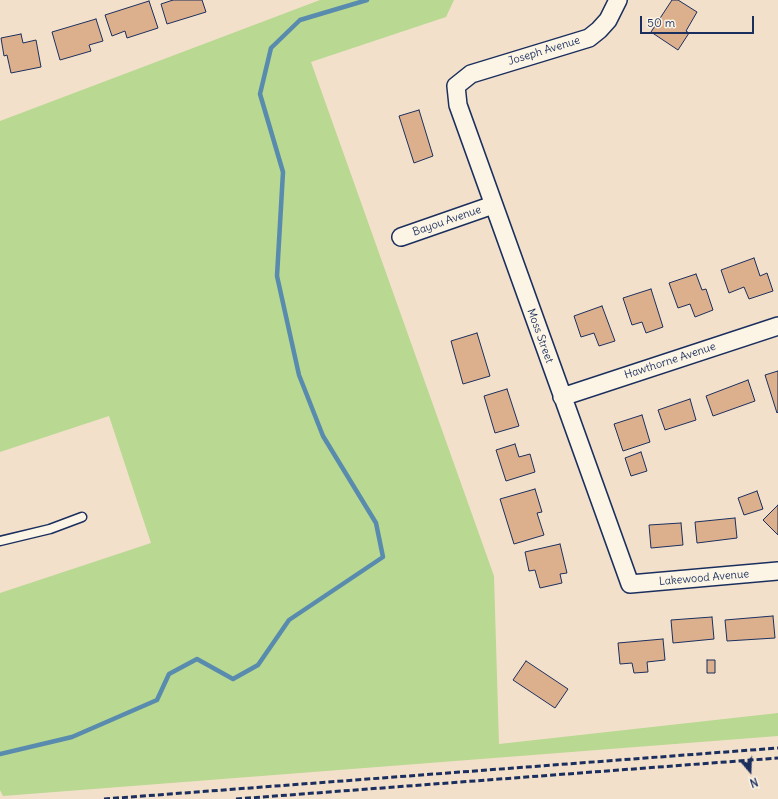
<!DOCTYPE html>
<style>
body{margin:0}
#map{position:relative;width:778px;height:799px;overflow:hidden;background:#f2e0cb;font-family:Delius,sans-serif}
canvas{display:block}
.north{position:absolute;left:730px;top:751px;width:40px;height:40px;-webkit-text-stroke:3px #fcf5e5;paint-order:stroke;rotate:161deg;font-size:11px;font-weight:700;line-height:16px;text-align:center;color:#1b2f5e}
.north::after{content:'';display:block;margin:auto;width:14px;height:18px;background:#1b2f5e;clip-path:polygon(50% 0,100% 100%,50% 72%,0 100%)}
.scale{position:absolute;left:640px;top:16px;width:114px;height:18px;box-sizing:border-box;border:2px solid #1b2f5e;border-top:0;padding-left:5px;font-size:12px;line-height:14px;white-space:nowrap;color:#1b2f5e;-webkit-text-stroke:3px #fcf5e5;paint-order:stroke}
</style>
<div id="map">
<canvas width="778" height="799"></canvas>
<div class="north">N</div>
<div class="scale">50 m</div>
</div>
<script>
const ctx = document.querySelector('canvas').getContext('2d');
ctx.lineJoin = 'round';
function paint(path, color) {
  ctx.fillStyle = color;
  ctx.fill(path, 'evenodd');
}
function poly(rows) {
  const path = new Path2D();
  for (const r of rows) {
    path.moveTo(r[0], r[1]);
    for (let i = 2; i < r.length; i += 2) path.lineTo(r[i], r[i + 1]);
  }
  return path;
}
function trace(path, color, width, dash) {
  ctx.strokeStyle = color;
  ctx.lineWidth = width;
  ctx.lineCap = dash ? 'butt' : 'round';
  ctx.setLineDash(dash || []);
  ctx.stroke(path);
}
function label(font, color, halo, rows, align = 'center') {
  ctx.font = font + ' Delius,sans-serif';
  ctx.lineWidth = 3.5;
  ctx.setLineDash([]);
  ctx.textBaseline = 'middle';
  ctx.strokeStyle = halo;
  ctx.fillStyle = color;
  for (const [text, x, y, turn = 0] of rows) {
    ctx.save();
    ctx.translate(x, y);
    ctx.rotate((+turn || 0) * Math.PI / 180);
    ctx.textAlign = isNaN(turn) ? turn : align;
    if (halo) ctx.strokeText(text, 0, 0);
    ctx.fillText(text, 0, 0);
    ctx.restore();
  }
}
paint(poly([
 [320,0,454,0,446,17,311,62,494,576,499,744,778,713,778,736,3,796,0,790,0,593,151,543,109,416,0,452,0,121]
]), '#b9d891');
trace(poly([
 [0,754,72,737,157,700,169,674,197,659,233,679,258,665,289,620,383,557,376,523,323,436,299,375,277,276,283,172,260,94,271,48,300,20,367,0]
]), '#588bad', 4.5);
const building = poly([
 [173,0,202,0,206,12,167,24,161,4,173,0],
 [672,0,678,0,697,12,686,31,689,33,678,50,651,32,672,0],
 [149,1,158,28,127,38,125,31,112,36,105,15,149,1],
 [96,19,103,41,89,45,91,51,60,60,52,32,96,19],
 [21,34,23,43,36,40,41,67,11,73,7,55,4,56,1,38,21,34],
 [419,110,433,156,414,163,399,116,419,110],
 [754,258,760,276,767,273,773,291,749,299,744,287,729,293,721,270,754,258],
 [696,274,702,290,706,289,713,310,695,317,690,304,678,308,669,283,696,274],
 [651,289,663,327,646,333,642,322,632,325,623,298,651,289],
 [602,306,615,341,599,346,594,333,581,337,574,316,602,306],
 [477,333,490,376,463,384,451,341,477,333],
 [778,371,778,412,777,413,765,375,778,371],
 [748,380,755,401,713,416,706,396,748,380],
 [507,389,519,426,495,433,484,396,507,389],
 [690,399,696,420,665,430,658,410,690,399],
 [642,415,650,442,623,451,614,424,642,415],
 [515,444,519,457,530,454,535,472,506,481,496,450,515,444],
 [641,452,647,471,631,476,625,458,641,452],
 [535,489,542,512,537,513,544,535,514,544,500,499,535,489],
 [757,491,763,509,744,515,738,498,757,491],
 [778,505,778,535,763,520,778,505],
 [735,518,737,538,697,543,695,522,735,518],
 [681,523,683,545,651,548,649,525,681,523],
 [560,544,567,573,560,574,562,583,540,588,535,570,529,571,525,552,560,544],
 [773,616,775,638,727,641,725,620,773,616],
 [712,617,714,639,673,643,671,620,712,617],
 [663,639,665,660,647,662,648,672,634,673,632,663,620,664,618,643,663,639],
 [707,660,715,660,715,673,707,673,707,660],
 [526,661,568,689,555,708,513,680,526,661]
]);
paint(building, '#dcb08d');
trace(building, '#1b2f5e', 1);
const service = poly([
 [0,541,50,529,82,517]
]);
const minor = poly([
 [618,0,608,20,599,30,589,38,471,74,456,86,458,105,630,584,778,571],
 [401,237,493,205],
 [562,397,778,326]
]);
trace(service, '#1b2f5e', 11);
trace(minor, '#1b2f5e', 20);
trace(service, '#fcf5e5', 8);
trace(minor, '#fcf5e5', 17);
trace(poly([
 [104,799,778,748],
 [236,799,778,758]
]), '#1b2f5e', 3, [6, 3]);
label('11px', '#1b2f5e', '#fcf5e5', [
 ["Joseph Avenue",544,51,-17],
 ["Bayou Avenue",447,221,-19],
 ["Moss Street",540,336,70],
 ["Hawthorne Avenue",670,361,-18],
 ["Lakewood Avenue",704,578,-5]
]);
</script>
